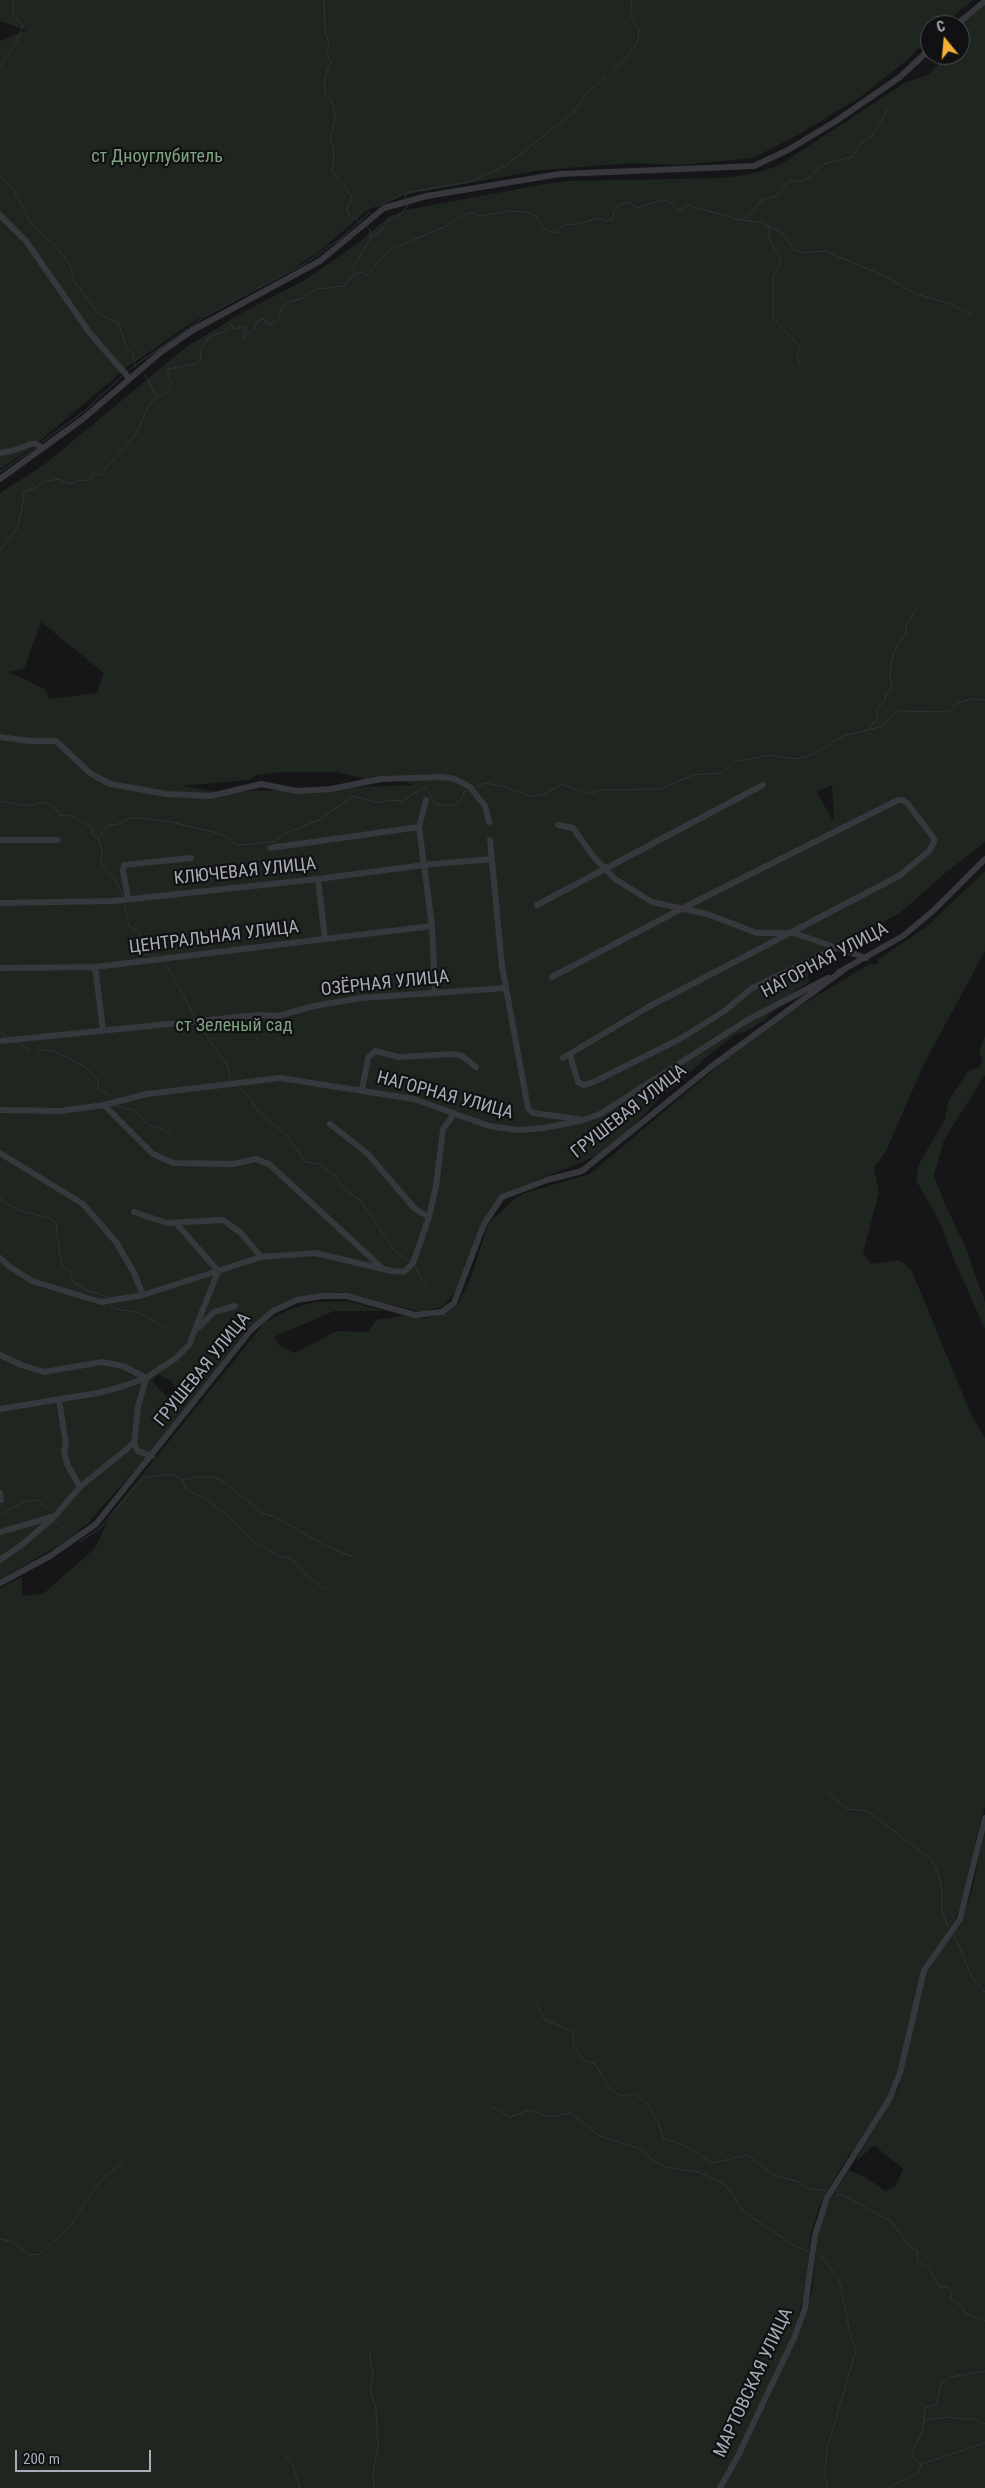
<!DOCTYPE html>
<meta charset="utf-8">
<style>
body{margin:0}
#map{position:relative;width:985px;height:2488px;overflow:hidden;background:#161618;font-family:"Roboto Condensed",sans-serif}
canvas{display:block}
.north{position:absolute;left:920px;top:15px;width:50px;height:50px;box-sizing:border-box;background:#111113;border:1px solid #4d4f55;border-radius:50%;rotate:343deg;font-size:14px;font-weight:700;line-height:20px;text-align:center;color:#a8adb8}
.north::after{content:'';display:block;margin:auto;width:18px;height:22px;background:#f2b134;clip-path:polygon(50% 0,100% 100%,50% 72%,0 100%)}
.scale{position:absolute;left:15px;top:2450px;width:136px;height:22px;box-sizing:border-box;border:2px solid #a8adb8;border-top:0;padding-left:6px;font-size:15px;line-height:18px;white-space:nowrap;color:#a8adb8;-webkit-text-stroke:4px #111113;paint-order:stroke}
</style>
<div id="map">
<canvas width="985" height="2488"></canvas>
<div class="north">С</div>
<div class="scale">200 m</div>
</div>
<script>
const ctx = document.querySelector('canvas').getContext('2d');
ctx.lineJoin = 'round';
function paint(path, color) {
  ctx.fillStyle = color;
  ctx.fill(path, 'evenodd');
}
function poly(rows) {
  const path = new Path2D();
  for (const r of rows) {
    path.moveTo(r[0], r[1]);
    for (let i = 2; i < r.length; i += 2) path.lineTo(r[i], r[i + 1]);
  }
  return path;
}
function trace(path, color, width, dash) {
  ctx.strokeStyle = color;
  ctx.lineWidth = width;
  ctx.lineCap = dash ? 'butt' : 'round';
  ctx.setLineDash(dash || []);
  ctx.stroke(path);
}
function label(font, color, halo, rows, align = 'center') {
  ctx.font = font + ' "Roboto Condensed",sans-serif';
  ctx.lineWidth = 4.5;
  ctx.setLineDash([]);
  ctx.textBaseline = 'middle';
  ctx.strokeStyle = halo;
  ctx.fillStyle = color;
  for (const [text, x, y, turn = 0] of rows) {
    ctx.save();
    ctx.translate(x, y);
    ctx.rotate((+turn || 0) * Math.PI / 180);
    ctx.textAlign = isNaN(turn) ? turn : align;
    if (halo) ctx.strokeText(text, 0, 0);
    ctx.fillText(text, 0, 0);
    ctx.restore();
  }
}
paint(poly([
 [0,0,973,0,942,25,930,25,930,37,906,61,859,98,798,135,753,158,683,165,633,163,540,170,404,195,383,203,366,211,320,251,283,275,193,322,126,368,33,447,0,469,0,41,27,30,0,21],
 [985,5,985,842,943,875,900,913,843,943,831,953,808,973,809,983,796,990,763,1021,745,1032,735,1035,710,1054,673,1088,663,1094,627,1133,599,1155,511,1191,493,1206,456,1291,444,1306,422,1312,340,1292,302,1297,275,1307,248,1328,151,1452,88,1523,65,1542,0,1579,0,493,45,464,185,348,243,312,305,280,361,241,388,217,406,210,545,184,567,181,722,178,750,174,778,166,906,82,928,75,945,57,942,55,960,55,960,25],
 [41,622,104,673,97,693,49,699,45,689,9,672,24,669],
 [281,772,337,772,364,779,401,781,414,785,218,792,182,786,249,780,257,775],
 [832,785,834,818,833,821,817,792],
 [158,1374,171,1381,179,1395,173,1403,152,1381],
 [985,871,985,951,925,1062,886,1151,874,1168,879,1192,863,1252,871,1264,899,1260,911,1269,971,1414,985,1438,985,1807,980,1822,963,1898,955,1920,922,1967,897,2074,887,2101,840,2169,819,2207,810,2236,807,2284,793,2335,739,2450,717,2488,0,2488,0,1588,22,1577,22,1596,43,1594,95,1548,112,1512,265,1322,288,1310,314,1302,348,1301,385,1311,334,1311,274,1337,280,1346,294,1353,337,1331,368,1332,376,1320,405,1315,424,1318,442,1315,457,1305,470,1280,488,1224,514,1199,525,1193,590,1174,724,1061,797,1008,871,963,873,965,879,962,877,960,926,927],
 [985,1036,985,1075,944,1140,934,1175,944,1202,965,1246,985,1302,985,1329,955,1262,941,1225,916,1180,918,1166,945,1119,948,1102,968,1071,978,1068,983,1061,979,1051],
 [985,1828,985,2488,723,2488,756,2426,798,2335,812,2291,818,2233,827,2204,849,2170,867,2178,885,2191,896,2185,903,2169,874,2145,857,2161,858,2156,899,2088,924,1977,929,1966,959,1924,971,1895]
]), '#1e261f');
trace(poly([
 [324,0,325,31,329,44,326,52,331,61,324,81,326,95,331,100,334,108,335,120,330,137,334,153,332,171,338,179],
 [0,67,17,41,23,26,13,14,13,0],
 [612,71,627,58,638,40,639,30,630,15,632,0],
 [0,175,14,191,32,225,56,246,70,265,74,281,99,314,119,323,126,348,133,354,135,367],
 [344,184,344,188,352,196,347,209,349,215,360,222],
 [406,199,405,194,410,192,469,182,505,166,573,113,586,94,606,76],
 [376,207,404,194],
 [742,220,753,211,762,200,777,196,789,181,800,181,811,177,818,168,827,163,852,157,863,141,872,136,889,108],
 [769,225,769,236,774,249,781,257,779,267,773,276,773,318,799,346,800,351,797,356,800,363],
 [367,227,370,230,371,237],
 [354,273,353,268,371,237,381,231,387,221,400,215,408,206,407,203],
 [127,371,206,316,306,263,340,239,370,212],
 [145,375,157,397],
 [42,442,86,410,122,376],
 [0,472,35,448],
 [0,550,17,529,22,510,24,492,35,488,42,482,59,479,69,484,82,480,89,481,93,473,100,475,137,433,148,407,155,399,167,392,172,383,168,376,168,369,196,364,201,360,200,351,209,337,223,332,231,325,234,329,246,326,243,338,255,328,257,321,264,319,267,324,273,324,279,317,282,306,289,302,301,299,317,289,344,286,354,274,360,272,367,275,389,250,447,226,457,218,470,213,482,216,509,211,527,212,536,216,544,229,556,233,563,225,579,224,598,218,607,221,613,219,614,211,619,205,629,202,636,208,663,200,673,203,676,210,683,209,687,205,741,220,761,222,781,232,795,250,805,253,824,251,883,275,916,294,948,303,972,315],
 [869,729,877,718,877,709,885,701,886,695,892,687,890,677,891,663,895,649,906,633,906,626,916,610],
 [476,787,485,783,502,786,530,796,542,795,562,784,587,794,602,790,660,789,693,775,722,773,733,762,770,755,794,759,806,757,818,752,843,736,884,726,889,718,899,711,949,712,956,704,971,699,985,700],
 [0,801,27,806,38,803,46,803,57,810,60,816,69,815,93,828,92,834,98,838,107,826,118,824,130,818,139,818,171,822,217,833,226,836,237,845,274,842,284,834,319,820,353,796,379,803,389,800,402,801,425,787,436,805,454,805,462,799,464,792,468,790],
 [98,839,102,851,101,864,115,879,123,896],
 [124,904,129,926,139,932,145,955,159,955],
 [165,962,195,1017],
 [198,1024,228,1066,231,1080],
 [0,1030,6,1037],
 [17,1042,21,1043,29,1052],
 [37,1051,52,1050,84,1066,98,1080,98,1088,109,1095],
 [238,1087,250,1098,258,1111,289,1138,305,1162,320,1164,335,1176,342,1187,361,1201,394,1250,409,1261],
 [117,1106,134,1110,148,1125,163,1129,171,1135],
 [0,1197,3,1202,21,1211,49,1218,56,1223,60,1257,63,1266,70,1271,73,1282,89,1291,108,1297],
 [415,1267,426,1285],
 [111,1305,113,1308,120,1310,138,1312,166,1328],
 [182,1480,198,1477,212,1477,223,1481,262,1513,275,1517,328,1547,353,1557],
 [0,1515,24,1502,38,1500,48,1509],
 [55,1521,66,1531],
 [81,1541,100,1528,143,1478,172,1474,182,1480,187,1490,205,1498,230,1518,251,1540,279,1556,292,1559,307,1576,326,1590],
 [826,1791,847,1809,868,1811,932,1860,939,1876,942,1892,942,1910,948,1927],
 [954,1934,972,1977,985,1992],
 [536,2003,545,2020,573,2031,574,2046,583,2060,595,2064,610,2089,620,2096,635,2094,648,2105,658,2122,664,2139,684,2145,712,2163,748,2155,773,2175,799,2182,806,2188,826,2191],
 [491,2106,510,2117,529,2110,549,2117,570,2113,600,2136,641,2149,650,2158,664,2167,699,2172,727,2186,743,2211,796,2247,808,2251],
 [836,2195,840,2194,891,2221,909,2246,918,2251,917,2261,928,2267,939,2287,947,2287,951,2291,951,2299,963,2308,965,2313,985,2321],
 [0,2239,13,2242,28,2254,39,2255,71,2225,97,2185,123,2161],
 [818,2255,823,2258,839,2279,850,2333,856,2350,827,2449,825,2474,827,2488],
 [369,2351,373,2375,370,2389,376,2409,378,2447,373,2474,374,2488],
 [925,2420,948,2417,959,2419,973,2419,985,2424],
 [285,2454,293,2466,300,2488],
 [922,2464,985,2443],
 [888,2488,918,2473,921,2465,914,2458,913,2449,923,2430,925,2408,936,2405,941,2384,951,2377,985,2371]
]), '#2c353c', 1);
trace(poly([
 [956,25,985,1],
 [0,215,26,241,89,332,129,378],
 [0,453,12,451,31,444,36,444,43,448],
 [0,479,84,418,161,352,193,330,320,261,384,208,427,196,560,174,754,166,788,150,836,121,900,77,930,49],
 [0,737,30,741,56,741,90,773,110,784,167,794,211,796,261,784,297,791,331,789,381,779,442,777,455,779,470,787,485,806,489,822],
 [426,800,419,827,432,926,435,993],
 [558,825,573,828,593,856,615,879,652,902,707,914,757,933,794,933,866,958],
 [0,840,58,840],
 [490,840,502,966,528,1108,533,1113,578,1119],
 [270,848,419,827],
 [318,879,325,939],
 [128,899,123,871,124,865,191,858],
 [0,903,113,901,318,879,424,865,492,859],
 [537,905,763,785],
 [95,967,103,1030],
 [0,968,95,967,432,926],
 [839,972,903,936,934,910,985,859],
 [552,977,681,909,898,800,903,800,908,804,935,840,929,851,899,876,650,1006,563,1058],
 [0,1041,258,1015,278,1016,314,1006,361,998,506,988],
 [570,1055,578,1082,584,1085,594,1082,680,1039,726,1010,752,988,839,947],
 [362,1090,368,1058,375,1051,399,1057,454,1054,462,1056,476,1067],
 [104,1105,153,1154,173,1163,233,1164,256,1159,269,1164,381,1267],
 [0,1110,60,1111,104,1105,147,1094,280,1078,414,1099,489,1126,518,1130,544,1128,584,1120,600,1114,746,1021,828,978],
 [330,1124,368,1154,415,1209,429,1217],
 [0,1153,83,1204,116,1242,134,1273,143,1295],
 [134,1212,167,1223,223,1220,241,1233,261,1257],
 [0,1258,10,1267,32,1281,101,1302,143,1295,261,1257,315,1253,392,1271,404,1272,413,1263,429,1217,436,1186,443,1129,454,1114],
 [199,1327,214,1312,235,1306],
 [0,1355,21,1365,44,1372,102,1362,123,1366,146,1378,138,1407,134,1443,138,1451,152,1456],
 [59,1400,66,1444,64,1450,67,1464,80,1487],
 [0,1409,98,1393,124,1386,146,1378,176,1358,189,1345,218,1271,176,1223],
 [0,1493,1,1500],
 [0,1532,55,1516,80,1487,134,1443],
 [0,1560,23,1544,53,1518],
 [0,1583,50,1556,96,1524,251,1330,273,1311,297,1300,322,1296,347,1296,415,1315,442,1312,454,1303,484,1224,502,1197,547,1180,582,1171,712,1066,842,971],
 [720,2488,737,2458,795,2336,805,2308,815,2235,827,2198,890,2098,900,2073,924,1970,960,1919,985,1818]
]), '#37383d', 6);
label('18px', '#7fa381', '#111113', [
 ["ст Дноуглубитель",157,157],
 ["ст Зеленый сад",234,1026]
]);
label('18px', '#a8adb8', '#111113', [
 ["КЛЮЧЕВАЯ УЛИЦА",245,872,-6],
 ["ЦЕНТРАЛЬНАЯ УЛИЦА",214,938,-7],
 ["НАГОРНАЯ УЛИЦА",825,961,-28],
 ["ОЗЁРНАЯ УЛИЦА",385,984,-6],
 ["НАГОРНАЯ УЛИЦА",445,1096,15],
 ["ГРУШЕВАЯ УЛИЦА",629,1112,-38],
 ["ГРУШЕВАЯ УЛИЦА",203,1370,-51],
 ["МАРТОВСКАЯ УЛИЦА",754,2383,-65]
]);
</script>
